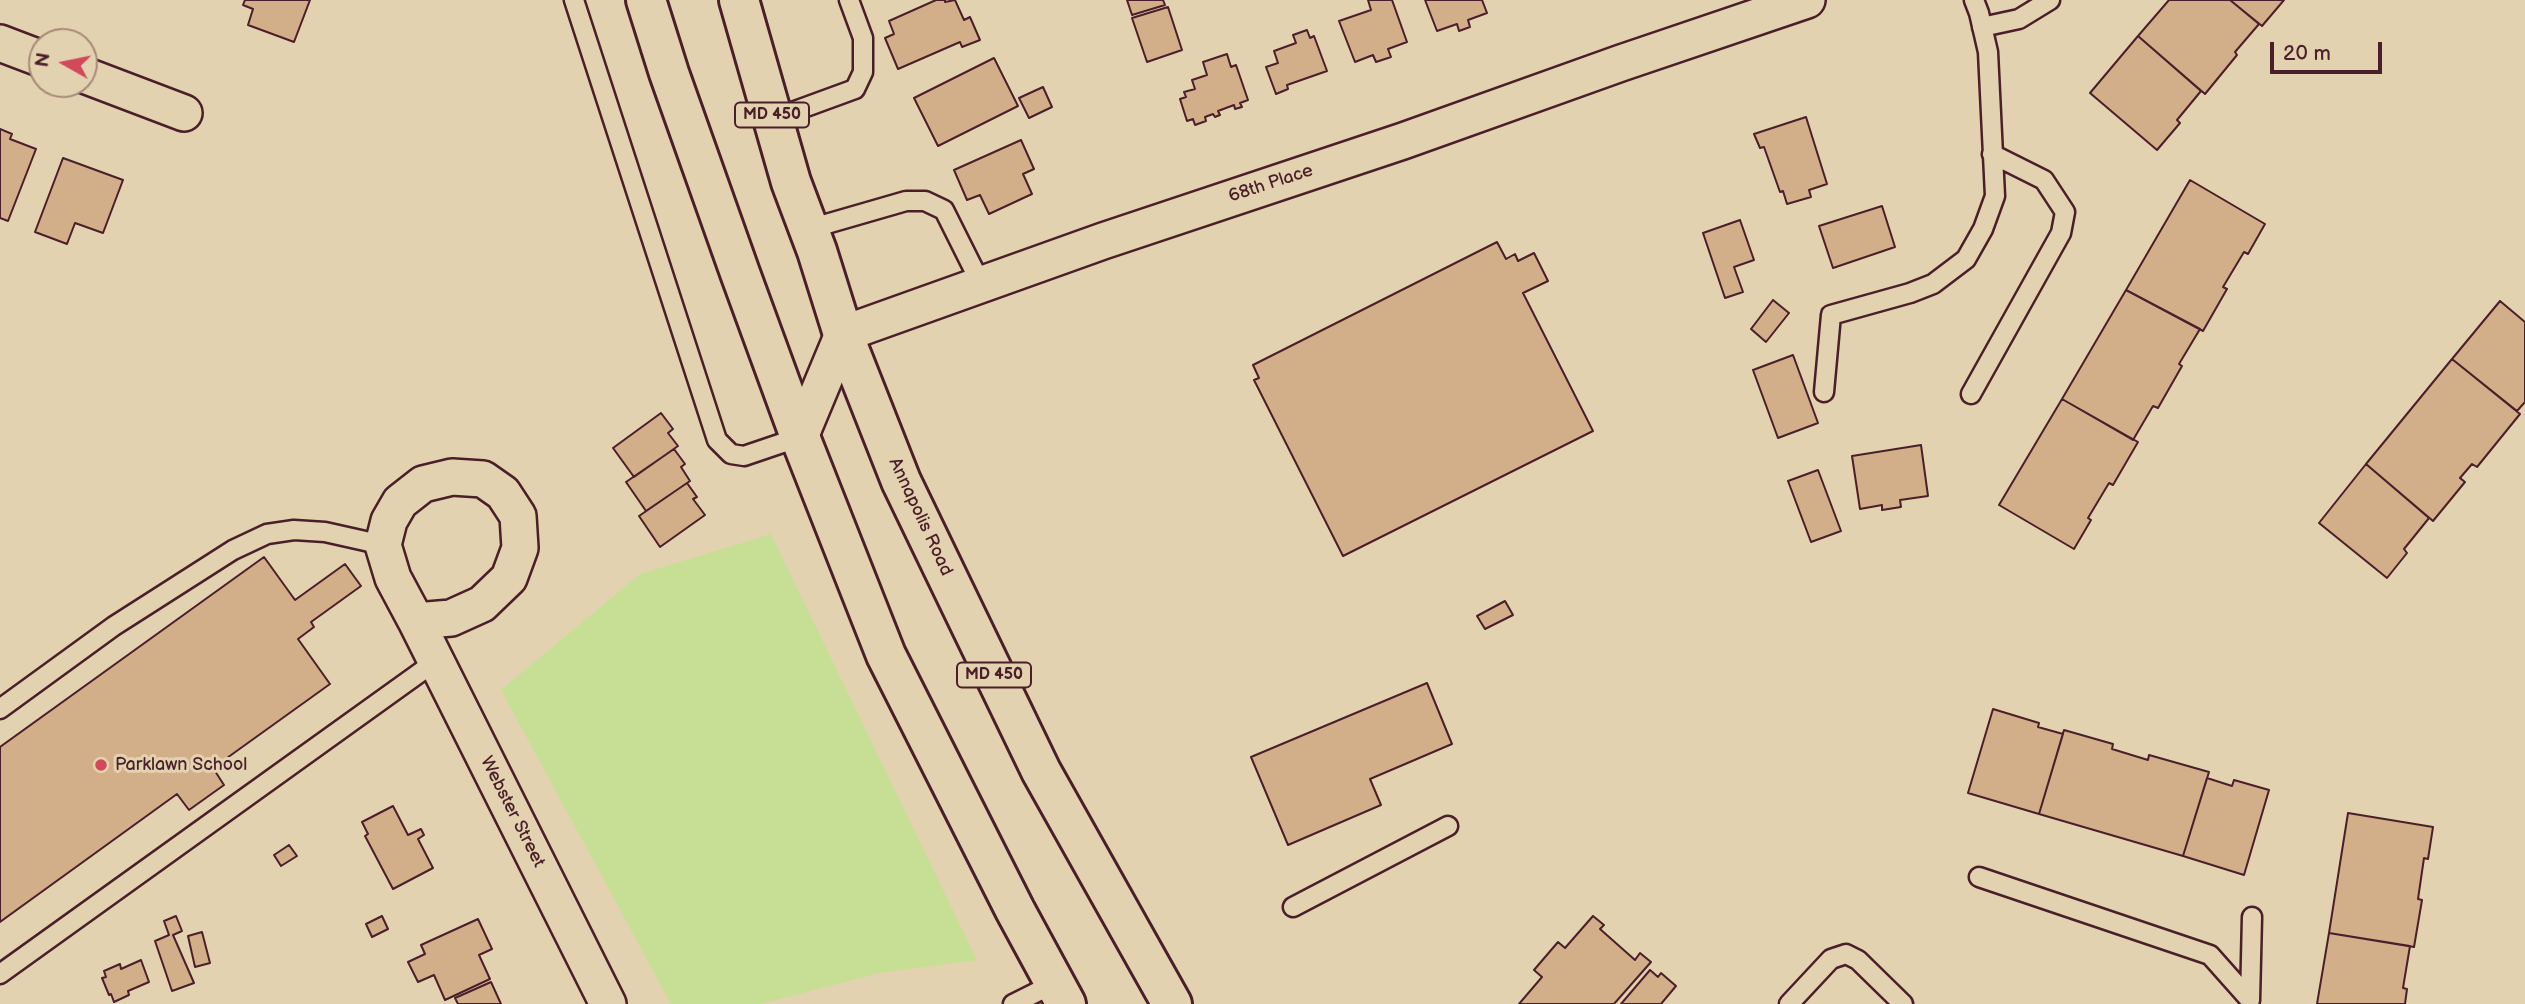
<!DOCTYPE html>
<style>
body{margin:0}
#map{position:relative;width:2525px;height:1004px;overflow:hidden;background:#e3d2af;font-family:"Balsamiq Sans",sans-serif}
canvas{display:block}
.north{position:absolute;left:28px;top:28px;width:70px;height:70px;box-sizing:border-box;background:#e3d2af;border:2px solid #a68a7a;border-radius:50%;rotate:279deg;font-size:19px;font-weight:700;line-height:28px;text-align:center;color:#4a1f2b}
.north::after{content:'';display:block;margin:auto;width:24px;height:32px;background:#d1495b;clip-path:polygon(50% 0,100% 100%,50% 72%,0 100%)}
.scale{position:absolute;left:2270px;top:42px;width:112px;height:32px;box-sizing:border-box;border:4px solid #4a1f2b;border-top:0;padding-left:9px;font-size:21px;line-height:24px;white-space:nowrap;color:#4a1f2b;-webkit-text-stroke:5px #e3d2af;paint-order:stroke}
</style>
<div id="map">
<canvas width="2525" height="1004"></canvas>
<div class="north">N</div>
<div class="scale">20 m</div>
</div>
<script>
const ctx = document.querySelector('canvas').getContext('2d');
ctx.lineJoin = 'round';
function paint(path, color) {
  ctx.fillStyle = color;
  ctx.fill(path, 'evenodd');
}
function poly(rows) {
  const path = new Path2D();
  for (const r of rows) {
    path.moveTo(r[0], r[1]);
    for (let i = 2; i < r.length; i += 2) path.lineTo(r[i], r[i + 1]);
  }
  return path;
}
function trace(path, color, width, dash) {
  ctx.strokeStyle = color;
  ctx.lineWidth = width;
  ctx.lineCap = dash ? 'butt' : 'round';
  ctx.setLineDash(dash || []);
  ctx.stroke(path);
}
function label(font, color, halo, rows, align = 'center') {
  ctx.font = font + ' "Balsamiq Sans",sans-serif';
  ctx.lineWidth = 6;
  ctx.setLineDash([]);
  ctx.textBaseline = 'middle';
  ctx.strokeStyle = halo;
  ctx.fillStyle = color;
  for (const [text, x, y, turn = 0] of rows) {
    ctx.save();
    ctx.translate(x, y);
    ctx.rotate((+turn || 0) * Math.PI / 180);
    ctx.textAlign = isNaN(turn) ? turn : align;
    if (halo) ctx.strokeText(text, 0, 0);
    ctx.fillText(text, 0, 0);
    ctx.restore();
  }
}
paint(poly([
 [771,534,977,960,880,973,760,1004,671,1004,501,690,640,574]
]), '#c7df95');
const building = poly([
 [245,0,310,0,294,42,248,25,253,9,243,5,245,0],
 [936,0,945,0,945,2,955,0,964,20,970,17,980,40,962,47,960,42,898,69,885,38,894,34,889,21,936,0],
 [1127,0,1163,0,1165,5,1132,15,1127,0],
 [1368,0,1392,0,1407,42,1388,49,1391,57,1376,62,1373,55,1355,62,1339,21,1371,10,1368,0],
 [1425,0,1482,0,1487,13,1468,20,1470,27,1459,31,1457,24,1437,31,1425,0],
 [2169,0,2230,0,2259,24,2235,52,2237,55,2205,94,2138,36,2169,0],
 [2230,0,2284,0,2262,26,2230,0],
 [1168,7,1182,50,1147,62,1132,18,1168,7],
 [1307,30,1310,38,1314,36,1327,71,1287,85,1288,89,1276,94,1266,67,1278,63,1274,51,1296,43,1293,35,1307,30],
 [2138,36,2201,91,2177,120,2180,123,2157,150,2090,93,2138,36],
 [1227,54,1231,67,1236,65,1248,100,1240,103,1242,107,1235,109,1234,105,1218,111,1220,115,1215,117,1213,114,1205,117,1206,121,1195,125,1193,119,1187,121,1180,99,1186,97,1184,92,1195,89,1192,80,1207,75,1203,62,1227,54],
 [994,58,1018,106,938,146,914,98,994,58],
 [1043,87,1052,107,1029,118,1019,98,1043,87],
 [1806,117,1827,184,1809,190,1811,197,1787,204,1783,191,1780,192,1764,147,1760,148,1754,134,1806,117],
 [0,129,12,134,10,139,36,149,8,221,0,218,0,129],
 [1021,140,1034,169,1023,174,1032,194,989,214,980,195,967,200,954,170,1021,140],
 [63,158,123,180,103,233,75,223,67,244,35,232,63,158],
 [2190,180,2265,224,2248,254,2244,252,2223,287,2227,289,2203,331,2126,290,2190,180],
 [1882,206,1895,247,1833,268,1819,226,1882,206],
 [1740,220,1754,260,1734,267,1743,292,1725,298,1703,233,1740,220],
 [1497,242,1506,259,1515,254,1518,261,1534,253,1548,281,1523,293,1593,431,1343,556,1254,380,1259,378,1253,365,1497,242],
 [2126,290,2200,329,2179,364,2182,366,2158,408,2153,406,2133,440,2062,399,2126,290],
 [1773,300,1789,313,1766,342,1751,329,1773,300],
 [2500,301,2525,322,2525,402,2517,411,2452,359,2500,301],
 [1793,355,1818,423,1778,438,1753,370,1793,355],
 [2452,359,2520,414,2477,467,2472,464,2460,478,2465,482,2433,521,2366,464,2452,359],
 [2062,399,2138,442,2113,485,2109,483,2088,518,2091,520,2074,549,1999,505,2062,399],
 [661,413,673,429,668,433,678,446,634,477,613,448,661,413],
 [1921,445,1928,496,1900,500,1901,507,1882,510,1882,505,1860,509,1852,456,1921,445],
 [674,449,685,464,681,467,690,481,646,511,626,482,674,449],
 [2366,464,2429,518,2404,549,2407,553,2387,578,2319,523,2366,464],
 [1818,470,1841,531,1811,542,1788,481,1818,470],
 [687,483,697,497,693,499,705,515,660,547,639,516,687,483],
 [264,557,295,600,345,564,361,586,311,622,314,627,298,639,330,684,213,768,224,785,189,810,177,794,0,922,0,747,264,557],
 [1505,601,1513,615,1485,629,1477,616,1505,601],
 [1427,683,1452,744,1370,779,1381,805,1288,845,1251,757,1427,683],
 [1993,709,2039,723,2038,727,2063,734,2039,814,1968,793,1993,709],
 [2064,730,2113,744,2112,749,2148,760,2149,755,2209,772,2183,856,2039,814,2064,730],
 [2207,778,2232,786,2234,780,2269,790,2244,875,2183,856,2207,778],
 [393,806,408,835,421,829,424,835,418,839,433,868,393,889,365,836,368,834,362,822,393,806],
 [2348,813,2433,827,2428,859,2424,858,2418,899,2422,900,2414,947,2329,933,2348,813],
 [289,845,297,856,281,866,274,855,289,845],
 [176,916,182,931,173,935,194,983,172,991,155,941,169,935,164,921,176,916],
 [382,916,388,929,372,937,366,924,382,916],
 [1593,916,1604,925,1600,929,1635,960,1640,953,1651,962,1614,1004,1519,1004,1542,977,1534,970,1558,942,1565,948,1593,916],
 [478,919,492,949,479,955,490,979,445,1000,434,975,418,982,408,962,425,954,421,945,478,919],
 [202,932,210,963,195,967,188,936,202,932],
 [2329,933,2410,946,2403,988,2407,989,2405,1004,2317,1004,2329,933],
 [141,960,149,982,128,991,129,995,114,1002,111,994,109,995,102,978,106,977,104,971,120,964,121,969,141,960],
 [1650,970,1658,977,1661,973,1676,986,1661,1004,1621,1004,1650,970],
 [491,982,501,1004,458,1004,455,998,491,982]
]);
paint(building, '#d2ae89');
trace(building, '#4a1f2b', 2);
const lane = poly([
 [574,0,717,440,731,454,744,456,800,437],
 [1982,27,2019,19,2050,0],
 [773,119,855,89,863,72,863,38,849,0],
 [809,229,906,201,925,201,944,210,981,284],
 [1824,392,1831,315,1910,293,1933,284,1966,259,1983,229,1995,196,1988,52,1979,13,1974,0],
 [1971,394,2061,233,2065,212,2044,180,1992,154],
 [0,709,114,626,233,550,267,534,294,530,325,532,383,545],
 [1979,877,2210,955,2250,1000,2252,917],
 [1293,907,1448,826],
 [0,974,436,661],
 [1013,1004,1055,983],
 [1789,1004,1831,959,1846,954,1858,960,1903,1004]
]);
const street = poly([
 [0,43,42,59],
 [84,75,184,113],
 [800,437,843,334,1103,241,1403,141,1621,63,1807,0],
 [416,621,451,618,482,604,509,578,520,548,518,516,503,493,483,479,452,477,423,484,400,502,389,521,383,545,393,578,416,621,608,1004]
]);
const primary = poly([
 [646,0,669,73,740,273,800,437,886,655,1015,910,1066,1004],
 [739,0,791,182,817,251,843,334,901,481,1041,771,1172,1004]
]);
trace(lane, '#4a1f2b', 23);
trace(street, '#4a1f2b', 40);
trace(primary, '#4a1f2b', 44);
trace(lane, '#e3d2af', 18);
trace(street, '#e3d2af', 35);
trace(primary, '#e3d2af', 38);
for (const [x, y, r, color] of [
 [101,765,7,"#d1495b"]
]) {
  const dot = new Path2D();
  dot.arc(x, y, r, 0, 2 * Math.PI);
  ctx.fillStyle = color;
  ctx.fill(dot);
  trace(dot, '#e3d2af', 2.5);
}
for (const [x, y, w] of [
 [772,115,74],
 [994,675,74]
]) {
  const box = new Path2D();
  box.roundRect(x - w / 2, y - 12.5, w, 25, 5);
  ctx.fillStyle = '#e3d2af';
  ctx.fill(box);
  trace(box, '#4a1f2b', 2);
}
label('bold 16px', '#4a1f2b', null, [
 ["MD 450",772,115],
 ["MD 450",994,675]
]);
label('18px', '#4a1f2b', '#e3d2af', [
 ["68th Place",1271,184,-18],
 ["Annapolis Road",920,517,65],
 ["Webster Street",512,812,63]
]);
label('18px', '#4a1f2b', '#e3d2af', [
 ["Parklawn School",115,765]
], 'left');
</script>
